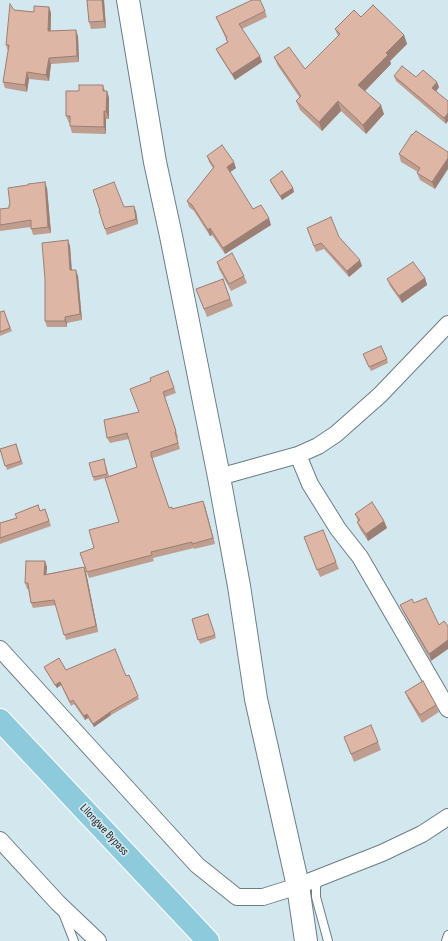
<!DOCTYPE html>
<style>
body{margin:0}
canvas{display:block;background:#d2e7ee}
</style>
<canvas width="448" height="941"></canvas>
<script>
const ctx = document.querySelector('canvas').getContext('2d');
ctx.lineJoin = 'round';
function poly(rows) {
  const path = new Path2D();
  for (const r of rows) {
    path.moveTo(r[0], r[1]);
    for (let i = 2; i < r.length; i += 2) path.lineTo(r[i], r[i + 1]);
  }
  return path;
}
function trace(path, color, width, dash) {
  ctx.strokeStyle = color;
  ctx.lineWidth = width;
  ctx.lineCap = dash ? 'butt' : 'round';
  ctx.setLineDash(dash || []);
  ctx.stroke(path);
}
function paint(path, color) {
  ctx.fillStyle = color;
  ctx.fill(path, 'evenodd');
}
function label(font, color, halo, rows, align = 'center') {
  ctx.font = font + ' "Sofia Sans Condensed",sans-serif';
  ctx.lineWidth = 3.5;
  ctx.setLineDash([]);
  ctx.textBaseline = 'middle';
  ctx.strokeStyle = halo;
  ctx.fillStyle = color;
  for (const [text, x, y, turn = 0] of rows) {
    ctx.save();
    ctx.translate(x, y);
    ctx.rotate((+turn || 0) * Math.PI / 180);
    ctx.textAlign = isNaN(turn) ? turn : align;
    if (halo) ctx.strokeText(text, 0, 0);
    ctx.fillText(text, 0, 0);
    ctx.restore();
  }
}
const lane = poly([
 [319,878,316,887,316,897,328,941],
 [63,913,74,941],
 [446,941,448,935]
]);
const street = poly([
 [298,455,310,484,338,529,360,557,448,709],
 [219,477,298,455,318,446,336,434,380,395,448,324],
 [0,649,197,865,237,897,263,897,298,886,382,853,422,834,448,817],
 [0,840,58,903,98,941]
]);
const secondary = poly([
 [128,0,155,162,171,236,219,477,239,586,256,699,298,886,306,941]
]);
const primary = poly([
 [0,720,208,941]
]);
trace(lane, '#6c7e85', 10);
trace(street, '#6c7e85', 18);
trace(secondary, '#6c7e85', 24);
trace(primary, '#fff', 24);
trace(lane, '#fff', 8);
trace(street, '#fff', 16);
trace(secondary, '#fff', 22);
trace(primary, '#8dcadc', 22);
paint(poly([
 [104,0,106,28,91,29,89,22],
 [49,7,51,13,51,31,78,36,79,62,51,64,49,81,29,79,27,92,5,88,3,82,8,51,6,45,14,10,34,12],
 [265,11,267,17,242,29,262,62,235,80,219,55,216,49,227,42,226,39,219,24,216,17],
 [361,17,404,35,407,44,390,61,391,64,365,91,384,114,366,134,341,111,322,131,300,110,296,101,300,98,278,66,274,57,305,69,338,36,335,29],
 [394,76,416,77,439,87,436,92,446,124,396,81],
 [103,85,105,91,107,91,109,98,109,119,106,119,106,134,72,133,70,126,70,123,69,123,66,116,79,91],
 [448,152,435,189,420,180,417,173,418,172,401,162,399,154],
 [207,156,236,168,230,172,253,209,271,225,225,254,212,235,210,236,194,211,189,207,187,201,213,168,209,162],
 [270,180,293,188,294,192,282,200,271,183],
 [28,185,47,188,51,233,33,235,31,227,0,231,0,209,9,208,10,205],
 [124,207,136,211,138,224,107,235,99,211],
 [307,228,339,237,362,266,349,277,324,249,316,252],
 [68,240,70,246,72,270,78,276,82,320,67,323,67,327,47,327,45,321],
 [217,262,244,276,247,283,231,291,219,269],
 [425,278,427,285,402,303,390,286,387,279],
 [223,279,233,306,207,317,196,289],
 [4,311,12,331,0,336,0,312],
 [363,354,387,359,388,363,371,371],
 [168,371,176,393,165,397,178,437,177,438,180,449,153,458,153,460,169,508,172,509,205,506,215,544,194,549,194,548,153,558,154,561,89,578,80,553,94,548,119,522,105,478,94,481,93,477,104,459,109,476,137,467,129,439,110,443,107,438,139,413,151,381],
 [16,444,23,464,7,470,0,449],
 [45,509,51,526,0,544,0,523],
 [355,514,384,521,387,528,368,541,360,529,357,522,358,521],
 [307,544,336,562,339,569,320,577],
 [45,561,47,567,46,574,84,567,86,572,98,632,66,640,56,605,33,608,31,603,28,589,27,589,25,583],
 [412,599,431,661,403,612,400,605],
 [208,614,216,638,200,644,192,619],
 [44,667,126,676,129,675,139,699,111,715,94,727,88,718,85,720,74,704,71,706,61,685,57,688,46,671],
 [405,692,436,705,439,712,422,723,408,699],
 [344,737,378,742,381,750,354,762]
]), '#bf9d8f');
paint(poly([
 [102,0,104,0,106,28,104,21],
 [49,7,51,13,50,37,48,31],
 [76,30,78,36,79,62,77,56],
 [404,35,407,44,390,61,391,64,362,94,358,85,386,53],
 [260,56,262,62,235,80,232,74],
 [49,58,51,64,49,81,46,75],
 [27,72,29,79,27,92,25,85],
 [437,82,439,87,434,94,432,88],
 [107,91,109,98,109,119,106,112],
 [338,101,341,111,322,131,319,122],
 [381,105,384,114,366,134,363,125],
 [104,111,106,119,106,134,104,127],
 [448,113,448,121,446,124,444,118],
 [448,158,448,169,435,189,432,182],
 [234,162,236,168,229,173,227,167],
 [45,182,47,188,51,233,48,227],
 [293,188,294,192,282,200,280,196],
 [134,206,136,211,138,224,136,219],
 [269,218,271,225,225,254,223,248],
 [210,228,212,235,210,236,208,230],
 [68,240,70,246,72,276,70,270],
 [360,260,362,266,349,277,347,271],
 [76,270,78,276,82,320,80,314],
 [425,278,427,285,402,303,399,296],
 [65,317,67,323,67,327,65,321],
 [203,501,205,506,215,544,213,538],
 [384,521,387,528,368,541,366,534],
 [45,561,47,567,46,580,44,575],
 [84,567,86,572,98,632,96,626],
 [448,640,448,649,431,661,429,654],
 [60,682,61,685,57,688,55,685],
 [110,712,111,715,94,727,93,724],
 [87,714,88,718,85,720,84,716]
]), '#9b7f74');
const building = poly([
 [87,0,102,0,104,21,89,22,87,0],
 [252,0,260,0,265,11,239,24,260,56,232,74,216,49,228,42,226,39,227,38,216,17,252,0],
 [10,4,14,10,34,12,34,6,49,7,48,31,76,30,77,56,49,58,46,75,27,72,25,85,3,82,9,45,6,45,10,4],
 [373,5,404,35,386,53,388,55,358,85,381,105,363,125,338,101,319,122,296,101,301,96,274,57,289,47,305,69,340,34,335,29,354,10,361,17,373,5],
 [402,66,416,77,423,70,437,82,432,88,448,101,448,113,444,118,394,76,402,66],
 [79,85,103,85,103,91,107,91,106,112,104,111,104,127,70,126,70,116,66,116,66,91,79,91,79,85],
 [416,131,448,152,448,158,432,182,417,173,420,168,399,154,412,134,412,135,416,131],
 [222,145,234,162,227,167,253,209,261,205,269,218,223,248,210,228,208,230,192,205,187,201,214,167,207,156,222,145],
 [282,171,293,188,280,196,270,180,282,171],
 [45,182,48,227,31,229,31,220,0,225,0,209,9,208,9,205,10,205,8,188,28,185,28,184,45,182],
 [114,182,124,207,134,206,136,219,105,229,99,211,100,211,93,190,114,182],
 [331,217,339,237,360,260,347,271,321,243,314,246,307,228,331,217],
 [68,240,70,270,76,270,80,314,65,317,65,321,45,321,45,279,42,243,68,240],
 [232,253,244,276,229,284,217,262,232,253],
 [413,262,425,278,399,296,387,279,413,262],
 [223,279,230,299,204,309,196,289,223,279],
 [4,311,10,328,0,332,0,312,4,311],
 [381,346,387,359,369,367,363,354,381,346],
 [168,371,174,388,163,392,176,431,175,432,178,443,151,452,151,455,169,508,172,507,172,509,203,501,213,538,192,544,192,542,151,552,152,555,87,572,80,553,94,548,89,530,119,522,105,478,137,467,127,433,107,438,104,420,139,412,130,389,151,381,150,378,168,371],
 [16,444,21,461,5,466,0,449,16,444],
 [104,459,107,474,93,477,89,463,104,459],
 [372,502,384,521,366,534,357,522,360,520,355,514,372,502],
 [38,505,40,511,45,509,49,521,0,538,0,523,17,518,15,514,38,505],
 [323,530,336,562,317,570,304,537,323,530],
 [26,561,45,561,44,575,84,567,96,626,64,635,54,600,31,603,28,583,25,583,26,561],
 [426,598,439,625,444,621,448,626,448,640,429,654,400,605,412,599,414,603,426,598],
 [208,614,215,635,198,640,192,619,208,614],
 [115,649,126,676,129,675,138,696,110,712,93,724,87,714,84,716,73,700,70,702,60,682,55,685,44,667,59,658,66,670,115,649],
 [423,681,436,705,420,715,405,692,423,681],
 [371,725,378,742,351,754,344,737,371,725]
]);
paint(building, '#deb6a6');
trace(building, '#9b7f74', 1);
label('12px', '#242c2e', '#d2e7ee', [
 ["Lilongwe Bypass",104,830,47]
]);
</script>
